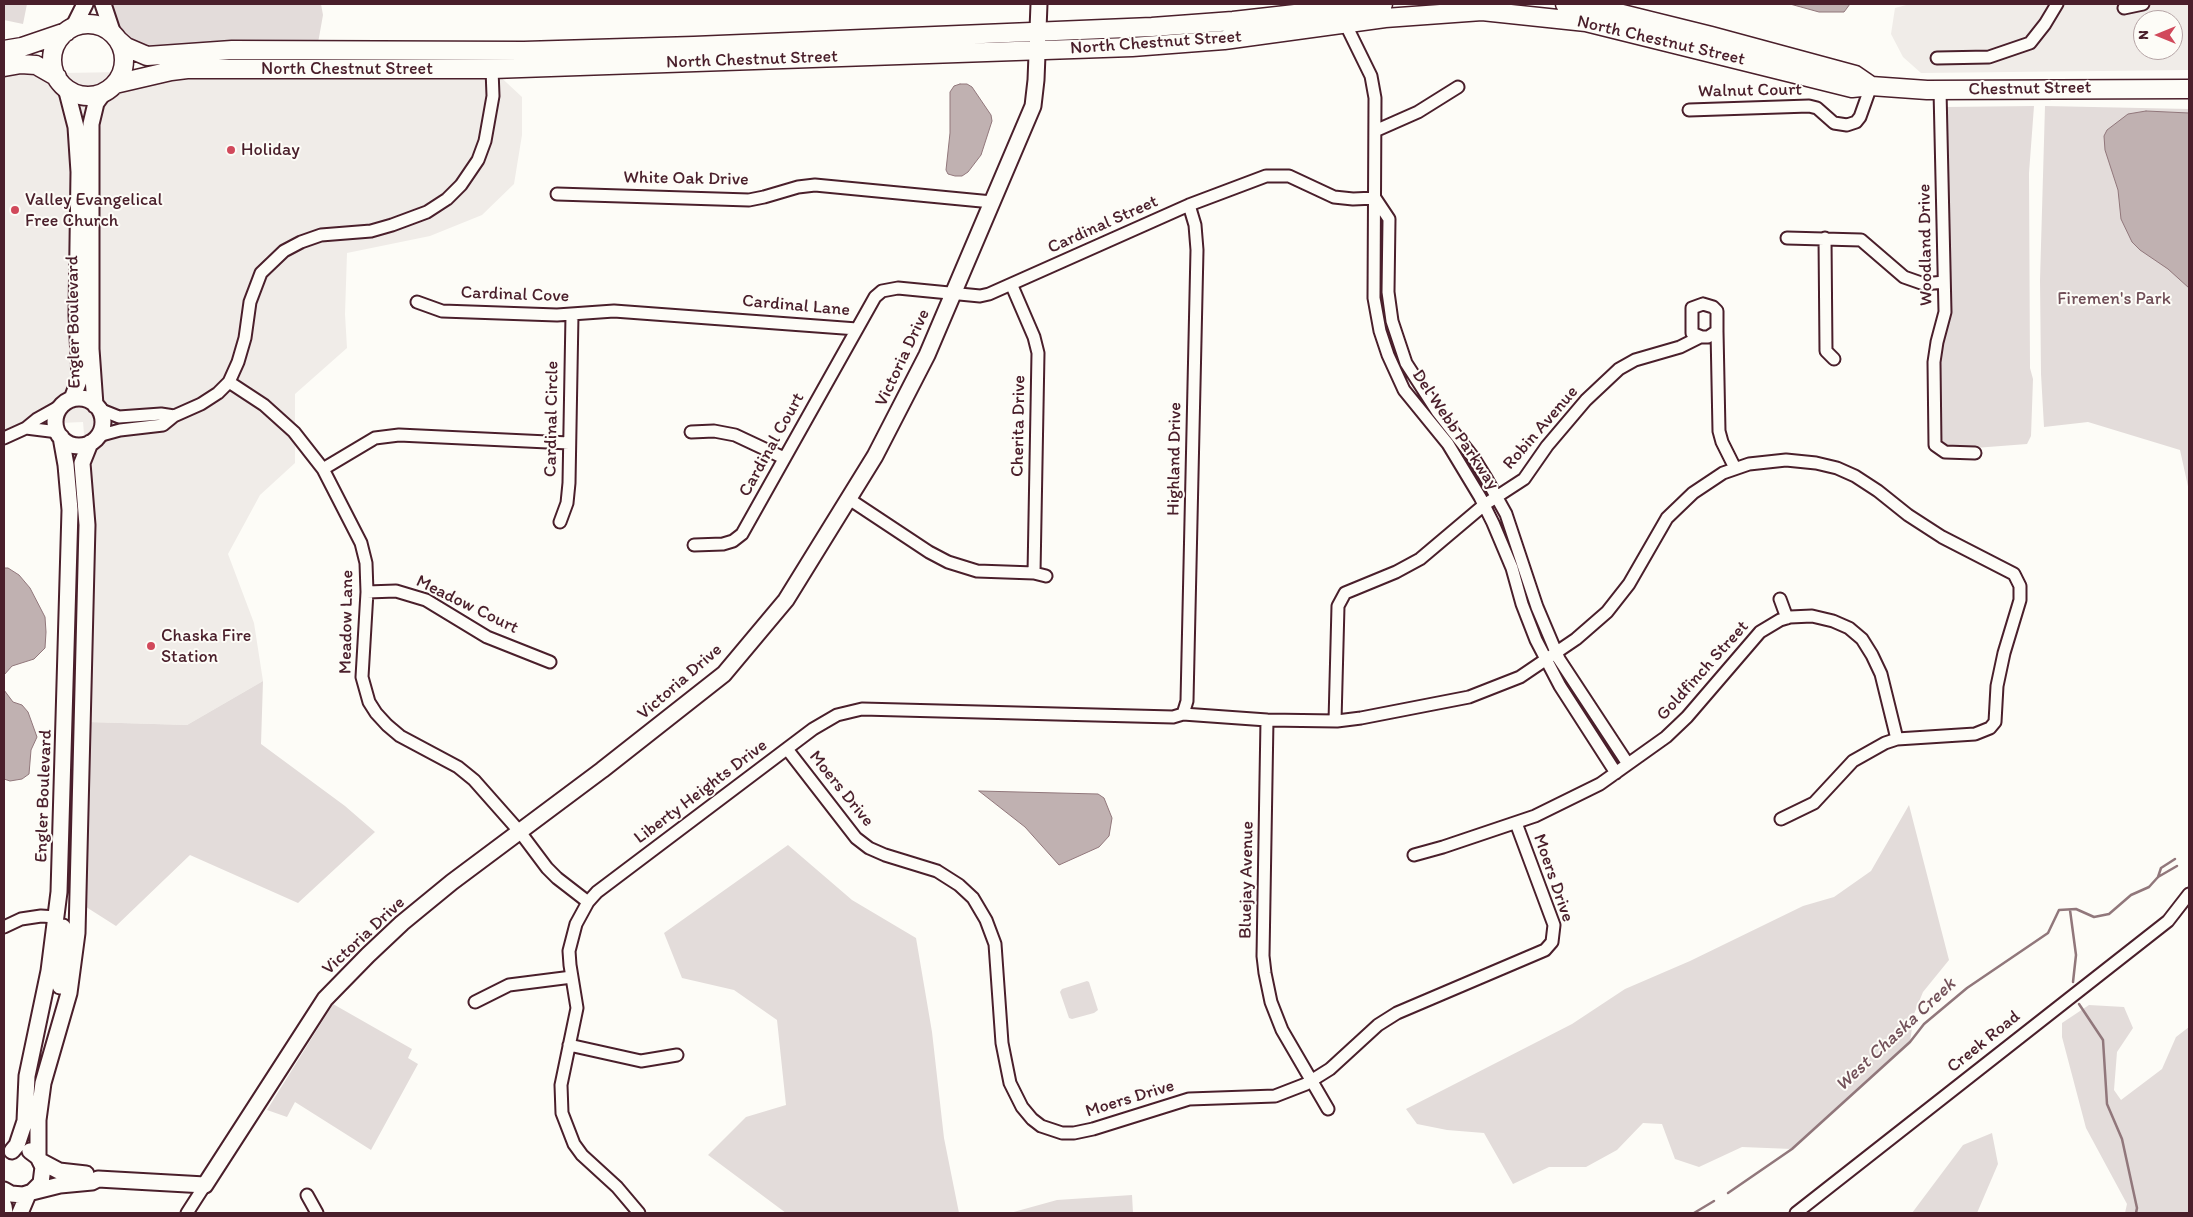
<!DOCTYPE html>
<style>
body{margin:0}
#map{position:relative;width:2193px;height:1217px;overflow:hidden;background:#fdfcf7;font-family:Itim,sans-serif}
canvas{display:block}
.frame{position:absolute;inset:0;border:5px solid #4a1f2b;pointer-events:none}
.north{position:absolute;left:2133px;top:10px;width:50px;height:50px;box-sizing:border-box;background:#fdfcf7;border:1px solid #b5a4a5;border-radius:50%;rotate:270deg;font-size:14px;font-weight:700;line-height:20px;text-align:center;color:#4a1f2b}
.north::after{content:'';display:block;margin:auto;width:18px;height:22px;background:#d1495b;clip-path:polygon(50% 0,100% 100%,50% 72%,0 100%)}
</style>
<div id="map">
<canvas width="2193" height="1217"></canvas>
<div class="frame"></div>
<div class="north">N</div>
</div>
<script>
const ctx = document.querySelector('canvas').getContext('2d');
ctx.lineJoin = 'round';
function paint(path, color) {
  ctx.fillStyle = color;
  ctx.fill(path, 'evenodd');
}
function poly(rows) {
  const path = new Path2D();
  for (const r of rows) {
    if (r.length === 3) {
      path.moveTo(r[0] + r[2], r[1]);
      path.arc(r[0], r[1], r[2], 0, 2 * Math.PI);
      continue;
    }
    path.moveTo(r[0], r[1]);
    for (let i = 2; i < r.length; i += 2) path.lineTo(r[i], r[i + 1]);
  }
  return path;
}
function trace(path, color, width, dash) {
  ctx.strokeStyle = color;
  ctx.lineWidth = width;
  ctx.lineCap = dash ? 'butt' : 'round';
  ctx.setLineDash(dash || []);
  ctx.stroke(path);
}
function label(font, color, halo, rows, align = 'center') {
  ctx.font = font + ' Itim,sans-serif';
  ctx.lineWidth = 4;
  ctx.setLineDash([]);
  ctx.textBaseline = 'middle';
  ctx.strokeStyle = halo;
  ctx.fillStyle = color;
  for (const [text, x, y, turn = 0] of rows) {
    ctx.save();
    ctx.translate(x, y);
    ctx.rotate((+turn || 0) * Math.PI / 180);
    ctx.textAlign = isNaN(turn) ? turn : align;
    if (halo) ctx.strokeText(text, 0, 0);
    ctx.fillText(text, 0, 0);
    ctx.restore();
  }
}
paint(poly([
 [1910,4,2189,4,2189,70,1921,73,1903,57,1891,34,1895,8],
 [2143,20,2173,20,2173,50,2143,50],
 [492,69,522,97,522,135,514,184,482,215,430,236,347,253,345,314,347,348,295,394,295,463,260,495,228,554,254,623,263,681,187,725,88,722,94,552,83,422,37,424,4,439,4,74,243,70]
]), '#f0ece8');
paint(poly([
 [4,4,27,4,23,24,4,20],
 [109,4,321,4,323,15,318,43,160,50,138,45,117,26],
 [2034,106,2029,173,2030,368,2033,379,2031,436,2027,444,1949,450,1942,443,1939,356,1949,316,1951,302,1946,107],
 [2045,106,2189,109,2189,491,2180,450,2088,422,2044,427,2041,374,2040,280],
 [263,681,261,744,345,806,375,832,298,903,190,855,116,926,83,905,88,722,187,725],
 [1909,805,1949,960,1923,992,1914,1014,1910,1042,1792,1149,1742,1147,1699,1167,1675,1159,1662,1124,1643,1123,1617,1150,1586,1167,1549,1167,1513,1184,1484,1133,1447,1130,1417,1124,1406,1109,1572,1024,1625,989,1690,961,1803,906,1834,897,1871,871],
 [788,845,852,900,916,938,932,1032,944,1138,959,1213,786,1213,708,1155,746,1117,786,1105,777,1020,734,990,682,978,664,933],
 [1087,981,1089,982,1098,1010,1094,1013,1072,1019,1069,1018,1060,992,1062,989],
 [333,1004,412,1049,408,1058,418,1064,371,1150,295,1102,287,1117,267,1110],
 [2089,1005,2124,1007,2133,1028,2117,1052,2114,1090,2121,1100,2162,1069,2176,1037,2189,1027,2189,1213,2125,1213,2127,1204,2086,1128,2062,1037,2062,1023],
 [1992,1133,1998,1164,1977,1213,1912,1213,1963,1145],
 [1132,1195,1133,1213,1010,1213,1057,1200]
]), '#e3dcda');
const water = poly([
 [1790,4,1850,4,1844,12,1819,12,1790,4],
 [960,84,967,84,972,87,991,115,992,121,981,155,968,172,962,176,955,176,948,174,946,170,950,133,950,92,954,86,960,84],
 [2146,111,2189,113,2189,288,2168,269,2140,250,2132,242,2121,219,2118,190,2105,150,2104,136,2107,130,2128,114,2146,111],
 [4,568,8,568,19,575,30,588,45,617,46,632,45,648,34,659,12,666,4,675,4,568],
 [4,690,13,702,22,705,28,712,37,737,31,750,29,774,22,779,10,781,4,779,4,690],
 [979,791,1098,794,1104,798,1112,818,1109,836,1099,847,1059,865,1025,827,979,791]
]);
paint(water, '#c0b1b1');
trace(water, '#91777b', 1);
trace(poly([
 [2158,877,2161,868,2175,859],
 [2070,910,2076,955,2073,982],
 [2079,1004,2103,1040,2107,1104,2122,1139,2137,1208,2136,1213],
 [1728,1193,1792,1149,1910,1042,1924,1024,1967,988,2048,933,2059,910,2076,909,2094,917,2109,914,2131,895,2149,887,2158,877,2177,866],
 [1694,1213,1714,1201]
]), '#91777b', 2.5);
const street = poly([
 [2124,8,2143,4],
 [1345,23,1371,76,1375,98,1374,298,1380,331,1388,355,1404,390,1448,444,1480,497,1493,523,1512,568,1522,604,1536,640,1560,686,1616,773],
 [1937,58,1989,57,2030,43,2045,24,2057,4],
 [1940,90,1945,312,1937,342,1934,362,1935,445,1945,452,1975,453],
 [1689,110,1809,106,1817,108,1834,123,1847,125,1856,122,1860,117,1871,86],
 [1375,131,1418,112,1458,87],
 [557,194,749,200,764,197,798,187,815,185,992,202],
 [1375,198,1389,219,1388,292,1392,321,1406,363,1437,411,1473,457,1486,478,1506,514,1537,607,1559,659,1628,764],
 [1787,238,1861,240,1904,277,1924,284,1944,282],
 [1825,238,1826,351,1834,359],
 [1012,286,1034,337,1038,353,1034,573],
 [417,302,442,311,557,315,614,311,857,329],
 [1703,304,1713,307,1717,311,1717,331,1708,337,1702,337,1692,333,1692,308,1703,304],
 [1717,331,1719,431,1722,442,1735,468],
 [229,382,264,405,294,432,323,469,361,543,366,563,367,592,362,677,369,702,376,713,387,725,400,736,458,767,474,780,520,832,547,868,557,878,588,902],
 [99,409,119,417,161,414,174,416],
 [26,428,58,432],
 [691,432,714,431,735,435,784,458],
 [98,436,120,430,163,425,174,416,201,404,218,393,229,382,238,362,245,338,250,302,261,273,284,251,301,242,321,235,371,231,392,225,427,212,447,199,461,185,478,160,485,141,493,96,492,69],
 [4,438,26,428,37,419,62,405],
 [323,469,375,438,399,435,569,443],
 [849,499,929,552,948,562,977,571,1034,573,1046,576],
 [560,522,567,503,569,483,572,315],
 [694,545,723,544,733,541,742,534,875,297,882,291,898,288,980,296,989,294,1189,205,1266,176,1289,176,1334,197,1353,199,1375,198],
 [367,592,396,591,426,600,487,637,550,662],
 [1780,599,1787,618],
 [1183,714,1187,701,1197,250,1195,225,1189,205],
 [1267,720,1337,721,1361,718,1469,697,1520,677,1576,639,1607,612,1629,584,1667,518,1693,493,1723,473,1749,464,1786,460,1816,463,1837,468,1855,476,1878,491,1908,515,1942,537,2014,574,2020,586,2020,600,2004,653,1997,686,1995,722,1990,728,1975,734,1897,739,1885,743,1853,761,1814,803,1781,819],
 [1335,721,1338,606,1345,593,1396,572,1420,559,1484,505,1524,479,1547,446,1586,400,1619,369,1635,360,1680,347,1700,337],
 [787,749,856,838,869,848,885,855,937,871,959,885,973,898,986,920,995,944,1002,1043,1010,1083,1022,1107,1032,1119,1041,1126,1062,1133,1074,1133,1093,1129,1189,1099,1275,1096,1306,1084,1330,1069,1378,1025,1397,1013,1545,950,1552,942,1554,925,1516,823],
 [1414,855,1443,847,1535,816,1600,784,1666,737,1687,717,1760,632,1780,620,1790,617,1812,616,1833,621,1849,628,1862,639,1872,655,1881,674,1897,739],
 [4,927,21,919,41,916,56,917],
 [475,1002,509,985,572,977],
 [569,1045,641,1061,677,1055],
 [307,1195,317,1213],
 [187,1213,205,1185],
 [639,1213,617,1187,582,1155,574,1144,562,1113,561,1085,577,1008,570,965,569,951,576,924,588,902,597,892,813,729,837,715,862,709,1173,717,1183,714,1267,720,1263,956,1265,973,1271,1002,1282,1030,1328,1109],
 [1796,1213,2168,921,2189,894]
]);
const secondary = poly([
 [103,4,113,34],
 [73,28,85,4],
 [66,88,76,127,79,172,77,315,80,378,72,399],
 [79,422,24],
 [95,405,91,349,91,124,96,103,104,92],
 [60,986,63,958,63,927],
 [12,1151,17,1145,25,1121,27,1076,49,971,59,892,70,510,66,465,61,437],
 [38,1157,38,1120,43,1083,69,993,77,933,87,525,82,463,90,443],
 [42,1162,59,1171,86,1174],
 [4,1190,11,1194,23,1195,32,1192,41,1183,43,1167,38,1157,30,1151],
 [32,1192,60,1185,92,1182,98,1179,205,1185,325,999,368,955,402,923,452,882,602,770,724,674,786,600,875,456,927,355,1033,106,1036,80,1039,4],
 [4,1206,5,1213],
 [20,1213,28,1194]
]);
const primary = poly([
 [1565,4,1594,7,1711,36,1855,75,1871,86],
 [88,60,36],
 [117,39,126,47,147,56,232,50,524,51,694,46,1152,27,1233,21,1383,4],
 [4,50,22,47,66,32],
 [4,67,21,64,36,65,57,77],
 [115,84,171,71,187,69,492,69,1132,47,1224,40,1385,18,1482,11,1586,22,1852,88,1871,86,1927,90,2189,89]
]);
trace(street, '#4a1f2b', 15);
trace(secondary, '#4a1f2b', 19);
trace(primary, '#4a1f2b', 21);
trace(street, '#fdfcf7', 11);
trace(secondary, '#fdfcf7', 15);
trace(primary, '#fdfcf7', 18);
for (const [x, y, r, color] of [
 [231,150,5,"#d1495b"],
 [15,210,5,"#d1495b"],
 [151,646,5,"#d1495b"]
]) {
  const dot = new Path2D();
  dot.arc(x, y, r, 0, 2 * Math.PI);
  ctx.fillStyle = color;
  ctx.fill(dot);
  trace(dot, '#fdfcf7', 2);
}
label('18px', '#4a1f2b', '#fdfcf7', [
 ["North Chestnut Street",1661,41,13],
 ["North Chestnut Street",1156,43,-4],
 ["North Chestnut Street",752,60,-2],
 ["North Chestnut Street",347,69],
 ["Chestnut Street",2030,89,-1],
 ["Walnut Court",1750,91,-1],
 ["White Oak Drive",686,179,1],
 ["Cardinal Street",1103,225,-24],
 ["Woodland Drive",1926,245,-91],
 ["Cardinal Cove",515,295,2],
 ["Cardinal Lane",796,306,5],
 ["Engler Boulevard",74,322,-91],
 ["Victoria Drive",903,358,-65],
 ["Cardinal Circle",552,419,-89],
 ["Cherita Drive",1019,426,-89],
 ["Robin Avenue",1541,428,-49],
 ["Del Webb Parkway",1455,430,56],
 ["Cardinal Court",772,445,-61],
 ["Highland Drive",1175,459,-89],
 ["Meadow Court",467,605,26],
 ["Meadow Lane",347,622,-89],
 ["Goldfinch Street",1703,671,-48],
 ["Victoria Drive",680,682,-41],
 ["Moers Drive",841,789,51],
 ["Liberty Heights Drive",701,792,-37],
 ["Engler Boulevard",44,796,-88],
 ["Moers Drive",1553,878,71],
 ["Bluejay Avenue",1247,880,-89],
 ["Victoria Drive",364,936,-43],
 ["Creek Road",1984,1042,-39],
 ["Moers Drive",1130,1099,-17]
]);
label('18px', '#4a1f2b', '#fdfcf7', [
 ["Holiday",241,150],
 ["Valley Evangelical",25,200],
 ["Free Church",25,221],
 ["Chaska Fire",161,636],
 ["Station",161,657]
], 'left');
label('18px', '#704e57', '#fdfcf7', [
 ["Firemen's Park",2114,299]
]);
label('italic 19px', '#73525a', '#fdfcf7', [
 ["West Chaska Creek",1896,1035,-43]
]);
</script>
